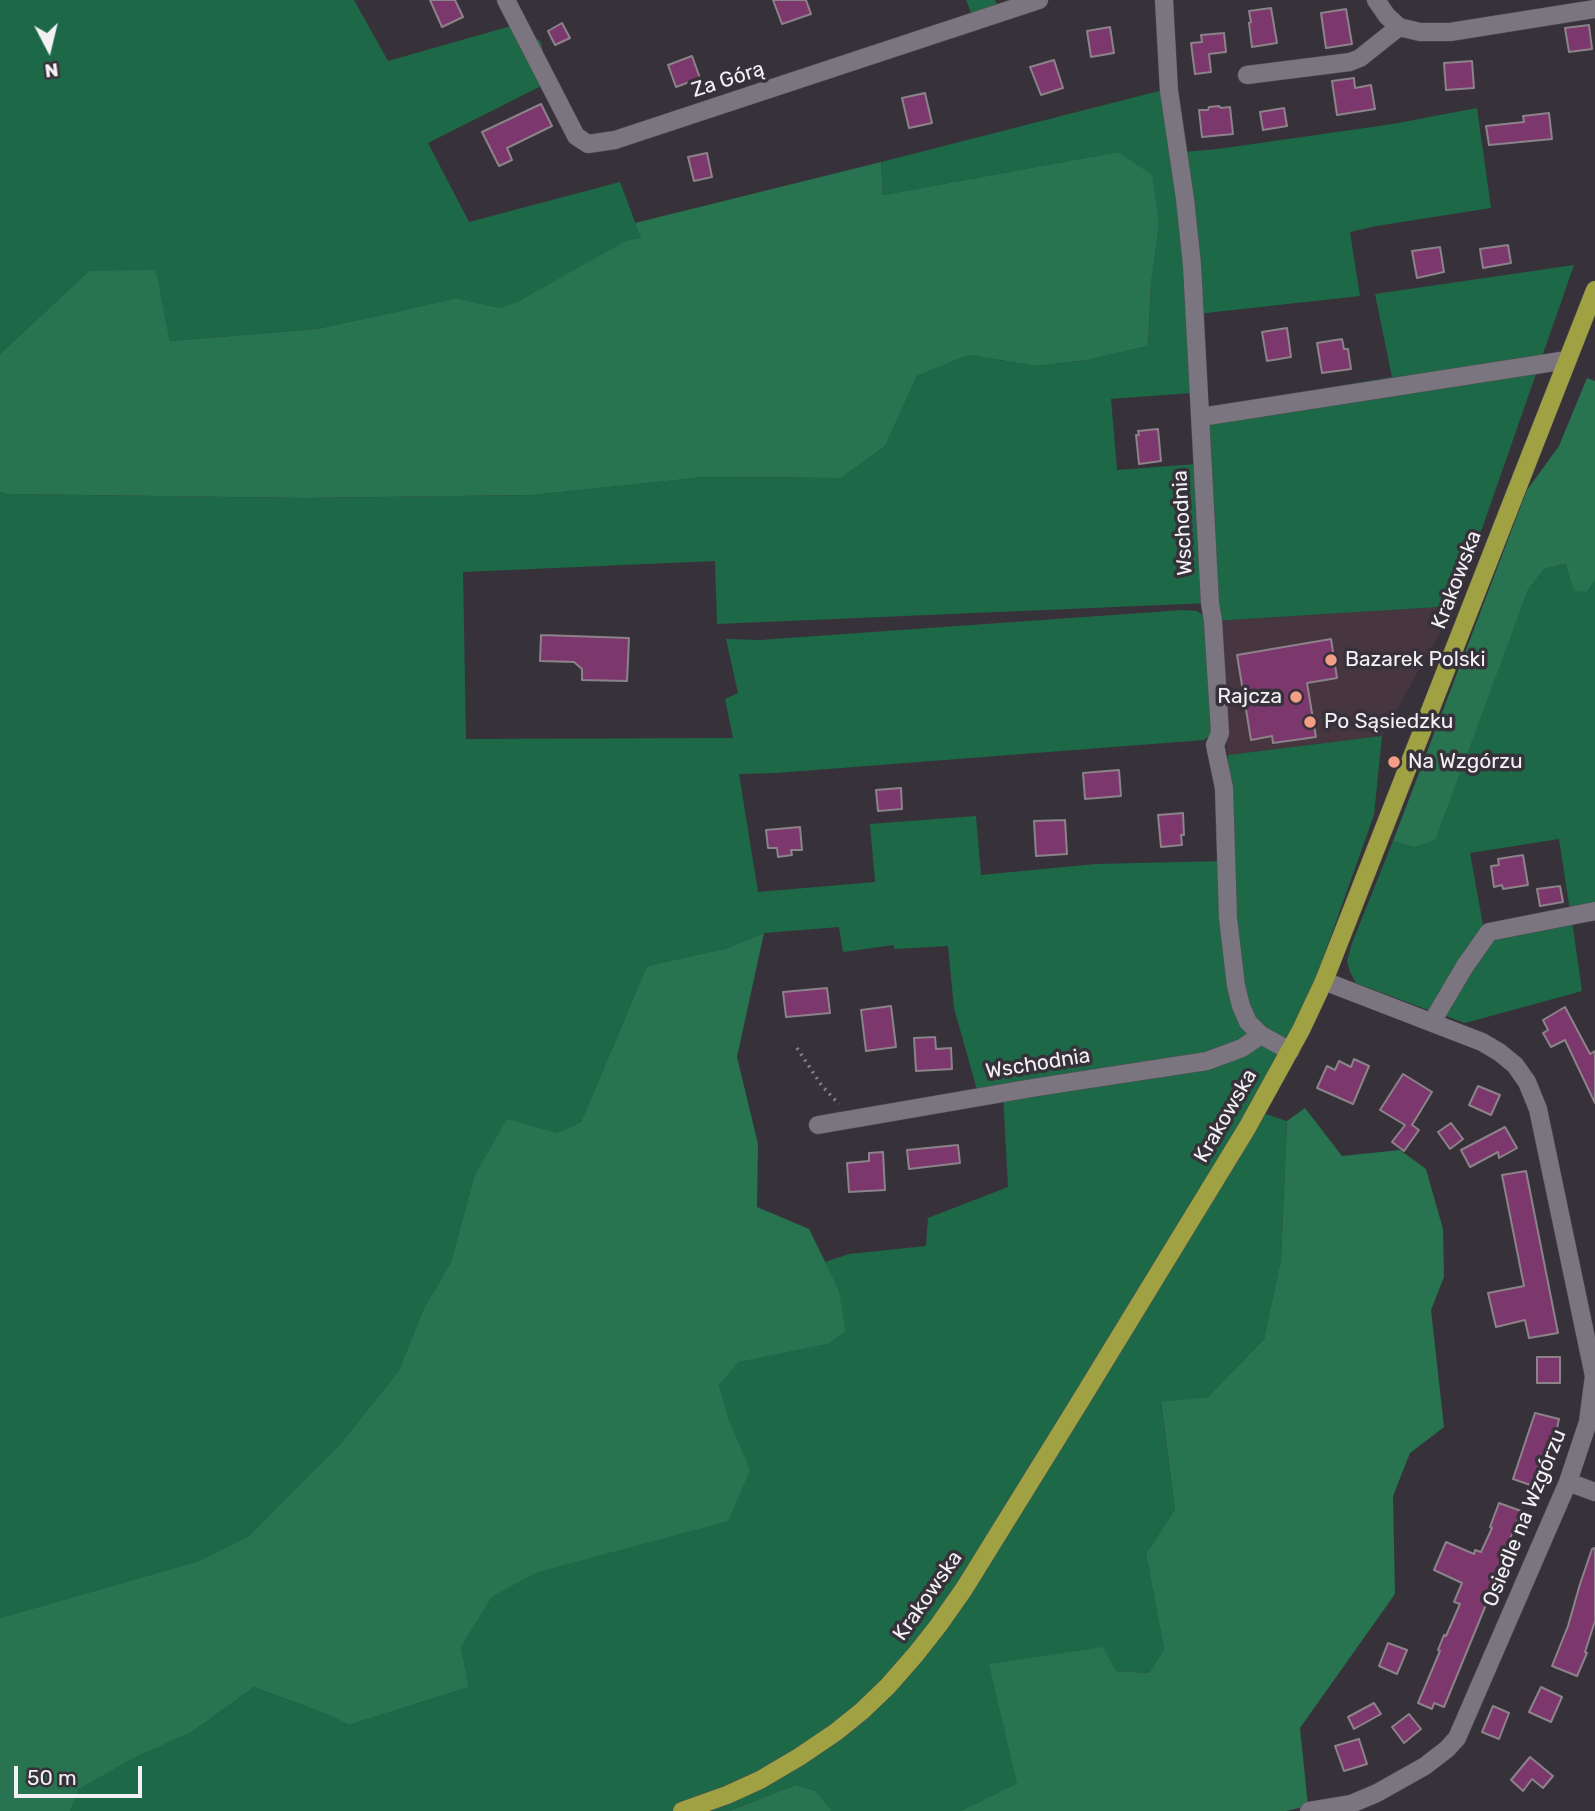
<!DOCTYPE html>
<meta charset="utf-8">
<style>
body{margin:0}
#map{position:relative;width:1595px;height:1811px;overflow:hidden;background:#37323a;font-family:Rubik,sans-serif}
canvas{display:block}
.north{position:absolute;left:14px;top:14px;width:70px;height:70px;-webkit-text-stroke:5px #37323a;paint-order:stroke;rotate:173deg;font-size:19px;font-weight:700;line-height:28px;text-align:center;color:#f4f1f6}
.north::after{content:'';display:block;margin:auto;width:24px;height:32px;background:#f4f1f6;clip-path:polygon(50% 0,100% 100%,50% 72%,0 100%)}
.scale{position:absolute;left:14px;top:1766px;width:128px;height:32px;box-sizing:border-box;border:4px solid #f4f1f6;border-top:0;padding-left:9px;font-size:21px;line-height:24px;white-space:nowrap;color:#f4f1f6;-webkit-text-stroke:5px #37323a;paint-order:stroke}
</style>
<div id="map">
<canvas width="1595" height="1811"></canvas>
<div class="north">N</div>
<div class="scale">50 m</div>
</div>
<script>
const ctx = document.querySelector('canvas').getContext('2d');
ctx.lineJoin = 'round';
function paint(path, color) {
  ctx.fillStyle = color;
  ctx.fill(path, 'evenodd');
}
function poly(rows) {
  const path = new Path2D();
  for (const r of rows) {
    path.moveTo(r[0], r[1]);
    for (let i = 2; i < r.length; i += 2) path.lineTo(r[i], r[i + 1]);
  }
  return path;
}
function trace(path, color, width, dash) {
  ctx.strokeStyle = color;
  ctx.lineWidth = width;
  ctx.lineCap = dash ? 'butt' : 'round';
  ctx.setLineDash(dash || []);
  ctx.stroke(path);
}
function label(font, color, halo, rows, align = 'center') {
  ctx.font = font + ' Rubik,sans-serif';
  ctx.lineWidth = 7;
  ctx.setLineDash([]);
  ctx.textBaseline = 'middle';
  ctx.strokeStyle = halo;
  ctx.fillStyle = color;
  for (const [text, x, y, turn = 0] of rows) {
    ctx.save();
    ctx.translate(x, y);
    ctx.rotate((+turn || 0) * Math.PI / 180);
    ctx.textAlign = isNaN(turn) ? turn : align;
    if (halo) ctx.strokeText(text, 0, 0);
    ctx.fillText(text, 0, 0);
    ctx.restore();
  }
}
paint(poly([
 [1455,606,1382,736,1228,755,1213,621]
]), '#47353f');
paint(poly([
 [0,0,354,0,388,61,518,24,541,42,549,82,428,143,469,222,620,182,641,238,519,301,500,308,456,298,391,313,316,329,170,341,156,271,89,271,0,354],
 [966,0,995,0,998,7,972,15],
 [1167,89,1183,215,1191,393,1111,399,1117,470,1197,464,1204,408,1392,377,1375,294,1574,265,1455,606,1213,621,1209,603,717,624,715,561,463,572,466,739,733,738,725,699,738,693,726,639,760,640,1183,610,1197,611,1204,616,1207,626,1212,728,1209,736,1204,740,776,773,739,774,758,892,875,882,870,824,976,816,981,875,1096,864,1226,861,1230,860,1228,755,1382,736,1374,815,1290,1051,1256,1111,1287,1121,1281,1259,1264,1339,1208,1397,1161,1403,1175,1509,1146,1554,1164,1649,1149,1673,1116,1671,1017,1783,961,1811,832,1811,816,1791,796,1785,729,1811,70,1811,79,1789,136,1757,192,1732,254,1687,329,1715,349,1725,469,1687,461,1647,492,1597,538,1572,730,1423,719,1385,738,1362,828,1344,839,1290,825,1262,849,1254,926,1246,928,1218,1008,1187,1003,1093,979,1097,954,1008,948,946,894,949,894,945,843,952,839,927,764,933,728,948,647,966,581,1122,556,1133,474,1177,451,1262,424,1308,398,1372,342,1442,249,1536,199,1561,0,1618,0,492,7,494,306,498,532,495,705,477,841,478,885,446,917,376,969,355,1036,366,1087,360,1148,346,1151,284,1159,225,1118,152,883,195,881,162],
 [1477,108,1491,208,1376,226,1350,232,1360,296,1197,314,1183,152,1218,149,1393,124],
 [1567,564,1587,592,1595,580,1595,906,1570,911,1559,839,1470,853,1483,925,1443,994,1433,1007,1428,1010,1356,983,1350,972,1347,961,1352,943,1393,841,1414,847,1473,735,1528,590,1544,569],
 [1572,921,1582,991,1465,1023,1443,1015,1489,940]
]), '#1d6947');
paint(poly([
 [1118,152,1152,175,1159,225,1151,284,1148,346,1087,360,1036,366,969,355,917,376,885,446,841,478,705,477,532,495,306,498,7,494,0,492,0,354,89,271,156,270,170,341,316,329,391,313,456,298,500,308,519,301,626,241,641,238,635,223,881,162,883,195],
 [1587,378,1595,381,1595,580,1587,592,1574,591,1566,564,1544,569,1528,590,1435,840,1414,847,1393,841,1527,490,1559,446],
 [764,933,737,1057,758,1144,757,1207,809,1229,839,1290,845,1331,828,1344,739,1362,719,1385,730,1423,750,1470,728,1521,538,1572,492,1597,461,1647,469,1687,349,1725,329,1715,254,1687,192,1732,136,1757,79,1789,70,1811,0,1811,0,1618,199,1561,249,1536,342,1442,398,1372,424,1308,451,1262,474,1177,507,1119,556,1133,581,1122,647,966,728,948],
 [1305,1108,1342,1156,1400,1150,1426,1169,1443,1229,1444,1277,1431,1310,1444,1427,1410,1453,1393,1496,1395,1594,1300,1728,1308,1806,1286,1811,961,1811,1017,1783,989,1664,1103,1647,1116,1671,1149,1673,1164,1649,1146,1554,1175,1509,1161,1402,1208,1397,1264,1339,1281,1259,1287,1121],
 [796,1785,816,1791,832,1811,729,1811]
]), '#287350');
const building = poly([
 [430,0,455,0,463,17,442,27,430,0],
 [773,0,806,0,811,14,782,24,773,0],
 [1271,8,1277,43,1252,47,1249,23,1251,22,1249,11,1271,8],
 [1346,9,1352,44,1326,48,1321,13,1346,9],
 [562,23,570,38,555,45,548,31,562,23],
 [1589,25,1592,49,1569,52,1565,28,1589,25],
 [1110,27,1114,53,1091,57,1087,31,1110,27],
 [1224,33,1226,52,1209,54,1211,72,1195,74,1191,43,1202,42,1201,35,1224,33],
 [692,56,700,78,676,87,668,65,692,56],
 [1054,60,1063,88,1041,95,1030,67,1054,60],
 [1472,61,1474,88,1446,90,1444,63,1472,61],
 [1354,78,1355,88,1371,85,1375,109,1337,115,1332,81,1354,78],
 [925,93,932,123,909,128,902,98,925,93],
 [541,104,552,126,507,148,512,160,499,166,482,132,541,104],
 [1219,106,1221,108,1230,107,1233,134,1202,137,1199,110,1208,110,1209,107,1219,106],
 [1284,108,1287,126,1263,130,1260,112,1284,108],
 [1549,113,1552,139,1489,145,1486,126,1524,122,1523,116,1549,113],
 [707,153,712,177,694,181,688,157,707,153],
 [1508,245,1511,263,1483,268,1480,249,1508,245],
 [1440,247,1444,272,1417,278,1412,251,1440,247],
 [1287,328,1291,357,1267,361,1262,332,1287,328],
 [1342,339,1344,349,1348,349,1351,369,1322,373,1317,343,1342,339],
 [1158,429,1161,461,1139,464,1136,435,1139,435,1138,431,1158,429],
 [541,635,629,638,627,681,582,680,582,669,574,662,540,661,541,635],
 [1331,639,1337,678,1307,683,1316,737,1273,743,1272,736,1251,740,1237,655,1331,639],
 [1119,770,1121,796,1085,799,1083,773,1119,770],
 [901,788,902,809,878,811,876,790,901,788],
 [1183,813,1184,835,1181,835,1182,845,1161,847,1158,815,1183,813],
 [1065,820,1067,854,1036,856,1034,821,1065,820],
 [800,827,802,850,791,850,792,855,778,857,777,848,768,848,766,830,800,827],
 [1523,855,1528,885,1503,889,1502,885,1494,887,1491,866,1499,865,1498,859,1523,855],
 [1560,886,1563,902,1540,906,1537,889,1560,886],
 [827,988,830,1013,786,1017,783,992,827,988],
 [891,1006,896,1047,866,1051,861,1010,891,1006],
 [1565,1007,1590,1054,1595,1051,1595,1103,1565,1040,1551,1047,1543,1033,1548,1030,1543,1020,1565,1007],
 [935,1037,936,1049,951,1048,952,1069,916,1071,914,1038,935,1037],
 [1354,1059,1369,1066,1353,1104,1317,1088,1327,1066,1335,1070,1339,1061,1351,1067,1354,1059],
 [1403,1074,1432,1092,1412,1125,1419,1130,1404,1151,1392,1142,1405,1125,1380,1110,1403,1074],
 [1478,1086,1500,1095,1491,1115,1469,1105,1478,1086],
 [1451,1123,1463,1139,1450,1149,1438,1132,1451,1123],
 [1505,1127,1517,1148,1499,1158,1498,1152,1470,1167,1461,1150,1505,1127],
 [958,1145,960,1163,909,1169,907,1150,958,1145],
 [883,1152,885,1190,849,1192,847,1163,869,1161,869,1153,883,1152],
 [1526,1171,1558,1333,1529,1338,1525,1320,1496,1327,1488,1293,1524,1286,1502,1175,1526,1171],
 [1537,1357,1560,1357,1560,1383,1537,1383,1537,1357],
 [1535,1413,1559,1419,1553,1447,1539,1488,1513,1479,1535,1413],
 [1499,1503,1521,1511,1505,1552,1508,1554,1489,1594,1490,1595,1444,1707,1434,1703,1432,1709,1418,1703,1440,1651,1438,1650,1444,1635,1446,1636,1460,1604,1454,1602,1462,1583,1434,1570,1446,1542,1474,1554,1475,1550,1481,1552,1492,1528,1490,1527,1499,1503],
 [1595,1548,1595,1621,1585,1652,1587,1653,1577,1676,1552,1666,1568,1626,1580,1584,1592,1549,1595,1548],
 [1388,1643,1407,1650,1397,1674,1379,1666,1388,1643],
 [1541,1687,1562,1697,1551,1722,1529,1712,1541,1687],
 [1374,1703,1381,1714,1354,1729,1348,1717,1374,1703],
 [1493,1706,1509,1713,1499,1739,1482,1732,1493,1706],
 [1409,1714,1421,1729,1404,1743,1392,1727,1409,1714],
 [1359,1739,1367,1764,1344,1771,1335,1746,1359,1739],
 [1530,1757,1553,1776,1543,1788,1532,1779,1523,1791,1511,1780,1530,1757]
]);
paint(building, '#7c386d');
trace(building, '#8c8289', 2);
const minor = poly([
 [506,0,576,136,588,144,615,140,1039,0],
 [1164,0,1169,91,1185,199,1192,265,1210,603,1213,621,1220,733,1215,745,1224,788,1228,918,1236,986,1241,1006,1248,1022,1261,1035,1290,1051],
 [1376,0,1387,16,1399,27,1420,32,1450,32,1595,9],
 [1247,75,1350,62,1360,58,1399,27],
 [1201,417,1567,360],
 [1432,1022,1465,966,1489,932,1595,911],
 [818,1125,1038,1087,1207,1061,1242,1048,1261,1035],
 [1568,1482,1595,1492],
 [1309,1811,1351,1804,1377,1793,1425,1766,1447,1749,1457,1738,1568,1482,1588,1422,1594,1376,1538,1109,1527,1082,1515,1065,1499,1052,1482,1042,1324,981]
]);
const major = poly([
 [682,1811,727,1795,760,1780,799,1757,836,1732,862,1711,888,1686,916,1654,938,1626,964,1589,1076,1408,1247,1128,1301,1030,1324,981,1595,290]
]);
trace(minor, '#514e54', 19);
trace(major, '#514e54', 19);
trace(poly([
 [797,1048,822,1086,839,1104]
]), '#88848b', 3.5, [2, 5]);
trace(minor, '#7a757e', 18);
trace(major, '#9fa142', 18);
for (const [x, y, r, color] of [
 [1331,660,7,"#f49e88"],
 [1296,697,7,"#f49e88"],
 [1310,722,7,"#f49e88"],
 [1394,762,7,"#f49e88"]
]) {
  const dot = new Path2D();
  dot.arc(x, y, r, 0, 2 * Math.PI);
  ctx.fillStyle = color;
  ctx.fill(dot);
  trace(dot, '#37323a', 2.5);
}
label('21px', '#f4f1f6', '#37323a', [
 ["Za Górą",728,80,-18],
 ["Wschodnia",1183,523,-93],
 ["Krakowska",1457,580,-69],
 ["Wschodnia",1038,1064,-9],
 ["Krakowska",1226,1116,-60],
 ["Osiedle na Wzgórzu",1525,1518,-68],
 ["Krakowska",928,1596,-55]
]);
label('21px', '#f4f1f6', '#37323a', [
 ["Bazarek Polski",1345,660],
 ["Rajcza",1282,697,"right"],
 ["Po Sąsiedzku",1324,722],
 ["Na Wzgórzu",1408,762]
], 'left');
</script>
